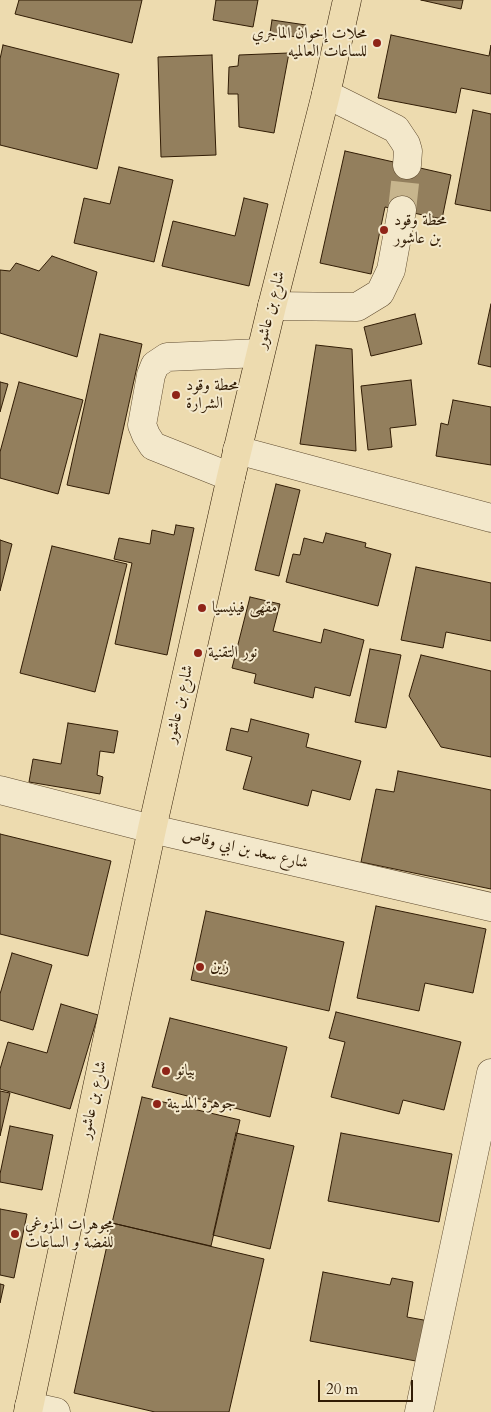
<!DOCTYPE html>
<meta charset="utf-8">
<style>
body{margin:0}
#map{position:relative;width:491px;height:1412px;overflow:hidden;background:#eddbaf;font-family:Cardo,serif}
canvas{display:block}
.scale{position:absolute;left:318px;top:1380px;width:95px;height:22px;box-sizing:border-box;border:2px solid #311c05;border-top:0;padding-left:6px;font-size:15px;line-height:18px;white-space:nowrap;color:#311c05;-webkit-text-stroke:4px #f3e8cb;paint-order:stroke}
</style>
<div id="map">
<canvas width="491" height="1412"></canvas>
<div class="scale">20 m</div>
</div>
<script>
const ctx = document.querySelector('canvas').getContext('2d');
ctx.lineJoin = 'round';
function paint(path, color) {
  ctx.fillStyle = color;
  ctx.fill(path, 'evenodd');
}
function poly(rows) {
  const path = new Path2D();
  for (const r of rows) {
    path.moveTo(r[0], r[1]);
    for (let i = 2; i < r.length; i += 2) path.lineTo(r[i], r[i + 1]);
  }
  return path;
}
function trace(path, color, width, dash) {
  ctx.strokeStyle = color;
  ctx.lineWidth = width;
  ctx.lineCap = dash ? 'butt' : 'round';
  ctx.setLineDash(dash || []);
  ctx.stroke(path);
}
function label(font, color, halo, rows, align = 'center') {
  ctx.font = font + ' Cardo,Amiri,serif';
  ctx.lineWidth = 4;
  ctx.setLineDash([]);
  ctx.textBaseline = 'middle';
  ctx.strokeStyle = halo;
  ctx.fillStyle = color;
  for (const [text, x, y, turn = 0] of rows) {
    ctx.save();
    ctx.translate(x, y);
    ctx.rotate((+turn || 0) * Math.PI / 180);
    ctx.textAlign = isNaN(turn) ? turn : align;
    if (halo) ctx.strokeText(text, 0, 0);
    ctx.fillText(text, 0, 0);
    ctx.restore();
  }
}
const building = poly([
 [19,0,142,0,132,43,15,14,19,0],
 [216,0,258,0,253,27,213,20,216,0],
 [421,0,463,0,461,9,421,0],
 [272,20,306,25,304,38,270,33,272,20],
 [391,35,489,56,491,45,491,94,461,88,456,113,378,98,391,35],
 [3,45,119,74,97,169,0,145,0,59,3,45],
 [289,53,274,133,239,127,238,94,228,94,229,67,238,66,239,55,289,53],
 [212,55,216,155,161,157,158,57,212,55],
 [473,110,491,114,491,211,455,204,473,110],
 [345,151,451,175,442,219,385,207,371,274,320,263,345,151],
 [119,167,173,180,154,262,74,243,84,198,110,204,119,167],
 [244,198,268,204,249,286,162,266,173,221,235,236,244,198],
 [52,256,97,272,77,357,0,333,0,270,10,271,16,263,39,271,52,256],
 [491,304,491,367,478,364,491,304],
 [415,314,422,344,371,356,364,327,415,314],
 [100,334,142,344,109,494,67,485,100,334],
 [316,345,352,349,356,451,300,444,316,345],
 [411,380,416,425,390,428,392,447,368,450,361,386,411,380],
 [0,382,8,384,0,412,0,382],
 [19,382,83,400,58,494,0,478,0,452,19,382],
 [453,400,491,407,491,465,436,456,441,423,448,425,453,400],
 [276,484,300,490,279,576,255,570,276,484],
 [176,525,194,528,167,655,115,644,132,563,114,559,119,538,150,544,152,530,174,535,176,525],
 [326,533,366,543,365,547,391,554,378,606,286,582,293,554,300,555,304,538,323,543,326,533],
 [0,540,12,544,0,591,0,540],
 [52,546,127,564,95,692,20,673,52,546],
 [416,567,491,583,491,641,446,632,443,648,401,640,416,567],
 [250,597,280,604,273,631,321,643,324,629,364,640,350,696,315,687,313,698,254,683,256,674,232,668,250,597],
 [370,649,401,655,386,728,355,722,370,649],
 [421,655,491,671,491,757,441,747,409,696,421,655],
 [251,719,309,734,306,747,361,761,350,800,312,790,308,806,243,789,252,757,226,750,231,728,248,732,251,719],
 [68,723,118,731,114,753,100,751,97,775,103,777,100,794,29,782,33,759,61,764,68,723],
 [398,771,491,790,491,889,361,862,376,789,394,792,398,771],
 [0,834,111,861,88,956,0,934,0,834],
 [376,906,486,929,473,993,425,983,419,1011,357,998,376,906],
 [206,911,344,942,329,1011,191,980,206,911],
 [12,953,52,965,33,1030,0,1020,0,994,12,953],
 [61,1004,98,1015,70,1109,0,1089,0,1069,8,1042,47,1053,61,1004],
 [336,1012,461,1042,444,1110,403,1100,399,1114,331,1097,345,1042,329,1038,336,1012],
 [170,1018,287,1047,270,1117,152,1087,170,1018],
 [0,1091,10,1093,0,1136,0,1091],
 [142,1097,240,1120,211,1246,112,1223,142,1097],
 [10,1126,53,1135,42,1190,0,1182,0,1174,10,1126],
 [236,1133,294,1146,270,1249,213,1235,236,1133],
 [341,1133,452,1154,439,1222,328,1201,341,1133],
 [0,1209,27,1214,14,1278,0,1275,0,1209],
 [112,1223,264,1259,229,1412,155,1412,74,1393,112,1223],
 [323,1272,390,1285,392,1278,413,1282,407,1317,429,1321,421,1362,310,1341,323,1272],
 [0,1284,4,1285,0,1303,0,1284]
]);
paint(building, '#937f5d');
trace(building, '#311c05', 1);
trace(poly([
 [402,210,407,165]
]), '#c7b58d', 28, [28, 14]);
const minor = poly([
 [326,94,396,129,406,144,408,151,407,165],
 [272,306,357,307,380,293,391,270,402,210],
 [237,450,491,518],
 [231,477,153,446,146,435,142,425,151,375,155,365,167,357,260,353],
 [0,790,152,829,491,907],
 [29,1406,56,1412],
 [419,1412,491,1073]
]);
const major = poly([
 [28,1412,152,829,231,477,272,306,326,94,347,0]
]);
trace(minor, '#604c30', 29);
trace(major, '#311c05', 29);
trace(minor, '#f3e8cb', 28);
trace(major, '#eddbaf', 28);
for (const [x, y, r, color] of [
 [377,43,5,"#8f2418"],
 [384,230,5,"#8f2418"],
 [176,395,5,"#8f2418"],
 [202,608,5,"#8f2418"],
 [198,653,5,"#8f2418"],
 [200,967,5,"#8f2418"],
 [166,1071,5,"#8f2418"],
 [157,1104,5,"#8f2418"],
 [15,1234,5,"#8f2418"]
]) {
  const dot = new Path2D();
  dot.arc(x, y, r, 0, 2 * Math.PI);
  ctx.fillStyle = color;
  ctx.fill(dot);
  trace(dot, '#f3e8cb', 2);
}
label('16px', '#311c05', '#f3e8cb', [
 ["محلات إخوان الماجري",367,34,"right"],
 ["للساعات العالميه",367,52,"right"],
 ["محطة وقود",394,221],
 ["بن عاشور",394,239],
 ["محطة وقود",186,386],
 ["الشرارة",186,404],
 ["مقهى فينيسيا",212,608],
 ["نور التقنية",208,653],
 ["زين",210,967],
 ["بيانو",176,1071],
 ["جوهرة المدينة",167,1104],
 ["مجوهرات المزوغي",25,1225],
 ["للفضة و الساعات",25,1243]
], 'left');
label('16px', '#311c05', '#f3e8cb', [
 ["شارع بن عاشور",271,310,-76],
 ["شارع بن عاشور",180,704,-77],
 ["شارع سعد بن ابي وقاص",245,850,13],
 ["شارع بن عاشور",94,1100,-78]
]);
</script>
